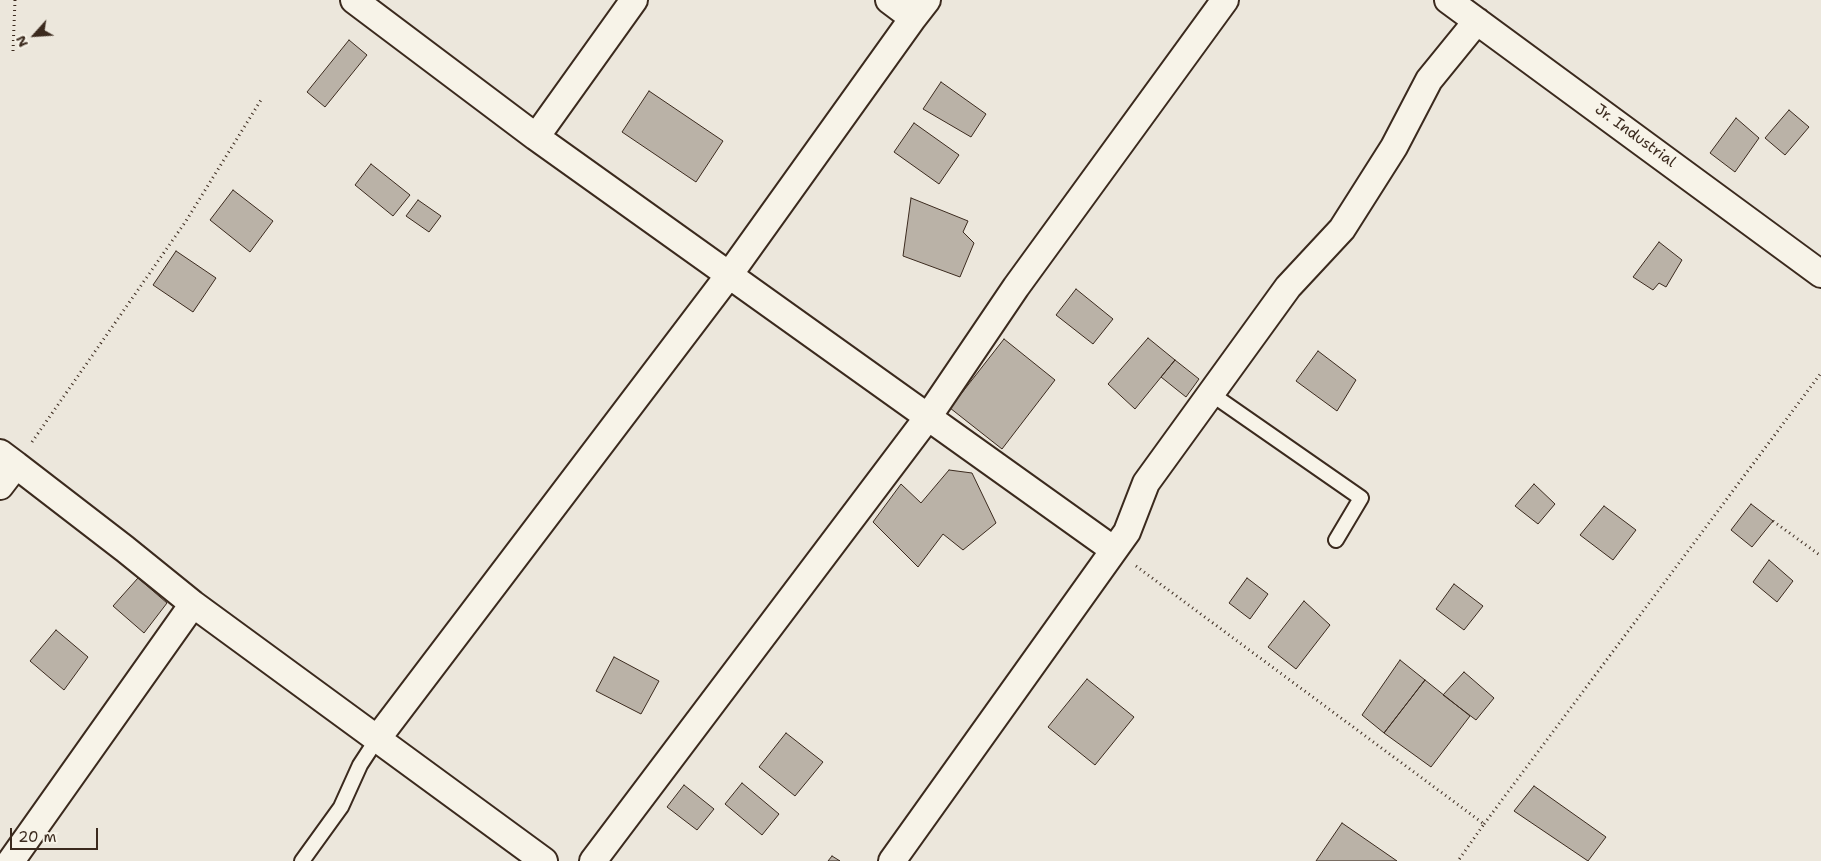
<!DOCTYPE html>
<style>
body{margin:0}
#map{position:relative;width:1821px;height:861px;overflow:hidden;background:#ece7dc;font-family:"Shantell Sans",sans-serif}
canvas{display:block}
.north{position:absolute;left:10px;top:10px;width:50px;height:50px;-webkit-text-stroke:4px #f7f3e8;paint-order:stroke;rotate:244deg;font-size:14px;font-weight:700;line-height:20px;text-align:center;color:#3b2a1e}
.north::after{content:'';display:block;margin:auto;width:18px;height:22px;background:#3b2a1e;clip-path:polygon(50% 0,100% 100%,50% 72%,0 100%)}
.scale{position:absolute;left:10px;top:828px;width:88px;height:22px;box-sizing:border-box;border:2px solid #3b2a1e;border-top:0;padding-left:6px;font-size:15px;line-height:18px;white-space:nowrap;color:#3b2a1e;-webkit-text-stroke:4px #f7f3e8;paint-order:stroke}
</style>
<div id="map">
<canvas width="1821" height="861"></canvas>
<div class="north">N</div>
<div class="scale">20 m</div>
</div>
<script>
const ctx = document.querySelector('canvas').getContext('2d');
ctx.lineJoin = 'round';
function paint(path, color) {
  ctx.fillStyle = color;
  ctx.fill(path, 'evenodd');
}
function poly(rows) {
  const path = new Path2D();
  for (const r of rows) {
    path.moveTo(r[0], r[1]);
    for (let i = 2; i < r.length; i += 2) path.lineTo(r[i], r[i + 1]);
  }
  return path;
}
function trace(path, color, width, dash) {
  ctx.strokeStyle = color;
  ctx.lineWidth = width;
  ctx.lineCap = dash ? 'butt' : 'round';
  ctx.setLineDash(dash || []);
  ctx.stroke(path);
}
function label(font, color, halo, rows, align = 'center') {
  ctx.font = font + ' "Shantell Sans",sans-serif';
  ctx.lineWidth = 4;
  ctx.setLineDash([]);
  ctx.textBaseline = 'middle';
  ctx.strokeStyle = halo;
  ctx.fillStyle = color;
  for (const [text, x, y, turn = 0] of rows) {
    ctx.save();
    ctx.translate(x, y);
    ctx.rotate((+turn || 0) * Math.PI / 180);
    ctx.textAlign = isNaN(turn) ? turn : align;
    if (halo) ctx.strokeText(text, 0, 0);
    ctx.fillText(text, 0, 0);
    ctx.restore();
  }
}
const building = poly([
 [349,40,367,55,325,107,307,92,349,40],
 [941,82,986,114,971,137,923,109,941,82],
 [649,91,723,141,696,182,622,132,649,91],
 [1789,110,1809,127,1785,155,1765,138,1789,110],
 [1736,118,1759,138,1735,172,1710,153,1736,118],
 [914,123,959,155,939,184,894,152,914,123],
 [371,164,410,195,393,216,355,185,371,164],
 [233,190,273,221,250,252,210,220,233,190],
 [911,198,968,221,963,232,974,243,960,277,903,256,911,198],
 [418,200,441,216,429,232,406,216,418,200],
 [1659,242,1682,260,1666,287,1659,283,1653,290,1633,277,1659,242],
 [176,251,216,278,193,312,153,285,176,251],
 [1076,289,1113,319,1093,344,1056,315,1076,289],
 [1148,338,1175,360,1135,409,1108,384,1148,338],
 [1004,339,1055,380,1002,449,950,408,1004,339],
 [1318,351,1356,380,1337,411,1296,381,1318,351],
 [1175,360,1199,379,1186,397,1161,377,1175,360],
 [949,470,972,473,996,523,963,550,943,534,918,567,873,522,901,484,921,503,949,470],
 [1534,484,1555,504,1538,524,1515,506,1534,484],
 [1751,504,1773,521,1752,547,1731,530,1751,504],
 [1604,506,1636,530,1613,560,1580,535,1604,506],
 [1769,560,1793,581,1777,602,1753,582,1769,560],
 [138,578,167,603,144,633,113,606,138,578],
 [1247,578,1268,594,1250,619,1229,603,1247,578],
 [1454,584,1483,606,1464,630,1436,609,1454,584],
 [1304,601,1330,625,1296,669,1268,647,1304,601],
 [56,630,88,657,64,690,30,661,56,630],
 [614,657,659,681,641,714,596,691,614,657],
 [1400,660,1425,680,1384,733,1362,715,1400,660],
 [1464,672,1494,698,1476,720,1443,695,1464,672],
 [1087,679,1134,717,1095,765,1048,727,1087,679],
 [1425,680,1470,716,1431,767,1384,733,1425,680],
 [786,733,823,762,795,796,759,767,786,733],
 [742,783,779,814,762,835,725,804,742,783],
 [684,785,714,809,697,830,667,807,684,785],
 [1534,786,1606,837,1588,861,1514,811,1534,786],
 [1342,823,1397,861,1316,861,1342,823],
 [832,856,840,861,828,861,832,856]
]);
paint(building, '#bab2a7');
trace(building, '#3b2a1e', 1);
const service = poly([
 [1210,393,1361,498,1336,540],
 [302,861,341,807,360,765,377,739]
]);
const minor = poly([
 [354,0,536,137,1114,550],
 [1448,0,1821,274],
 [913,18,927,0],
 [536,137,634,0],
 [0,453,16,465,0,486],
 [16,465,125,549,193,604,544,861],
 [377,739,729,275,913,18,889,0],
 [11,861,193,604],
 [593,861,928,417,1016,287,1225,0],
 [892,861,1127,532,1146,483,1288,287,1342,229,1394,147,1429,80,1477,21]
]);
trace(service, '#3b2a1e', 18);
trace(minor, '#3b2a1e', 30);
trace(poly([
 [13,51,15,0],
 [32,442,186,221,261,100],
 [1773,521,1821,556],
 [1136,566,1484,824,1458,861],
 [1484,824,1821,373]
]), '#3b2a1e', 3, [1, 4]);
trace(service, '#f7f3e8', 14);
trace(minor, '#f7f3e8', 26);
label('15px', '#3b2a1e', '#f7f3e8', [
 ["Jr. Industrial",1635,136,36]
]);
</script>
